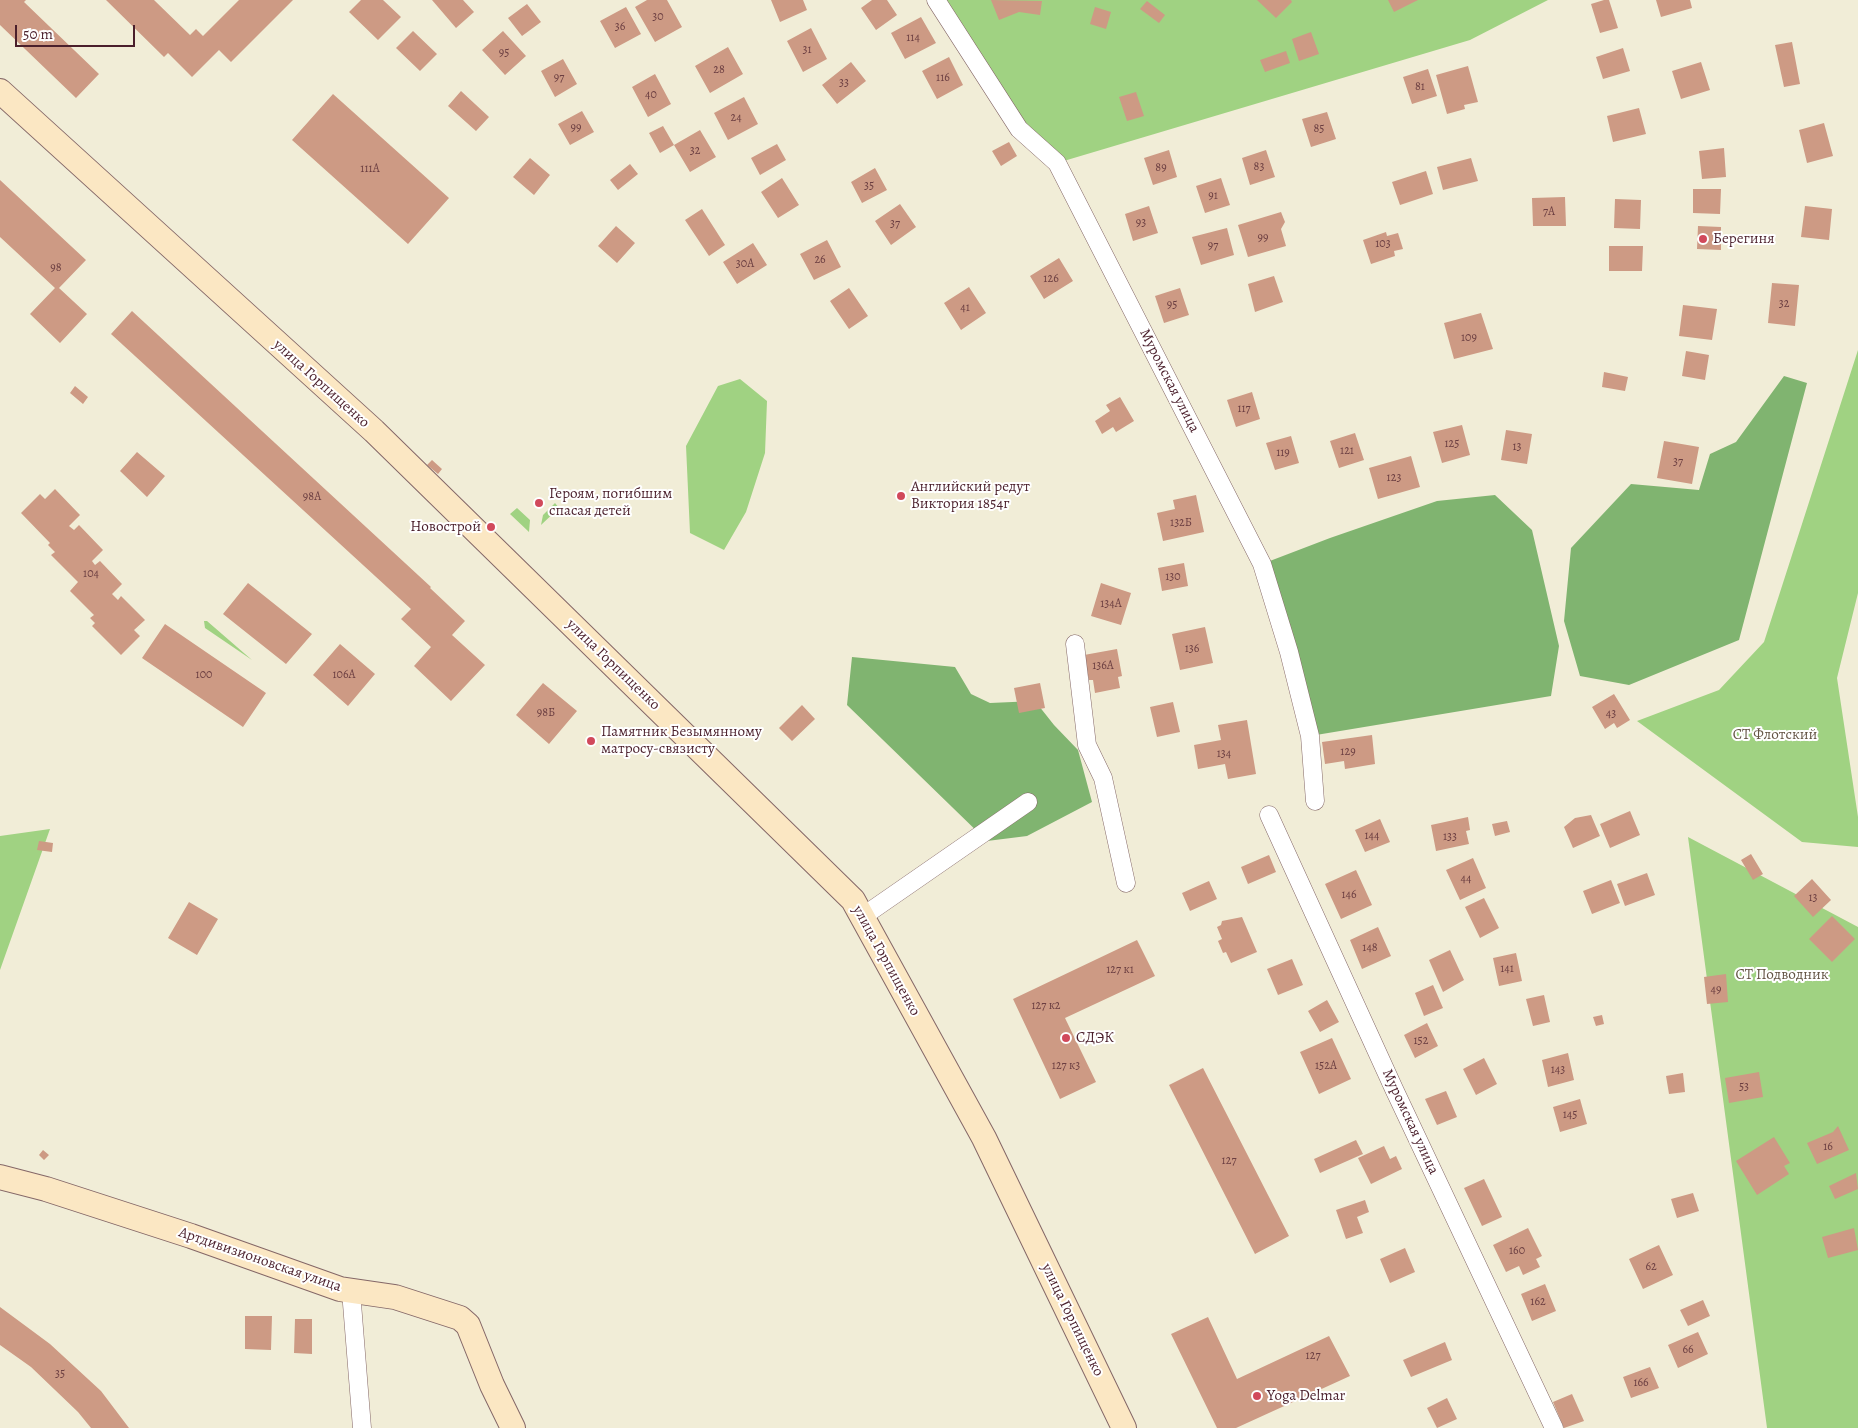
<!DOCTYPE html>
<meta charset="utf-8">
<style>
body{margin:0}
#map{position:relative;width:1858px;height:1428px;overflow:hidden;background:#f1edd7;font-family:Alegreya,serif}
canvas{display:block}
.scale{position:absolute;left:15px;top:25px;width:120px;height:22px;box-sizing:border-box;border:2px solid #4a1f2b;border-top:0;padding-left:6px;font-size:15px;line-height:18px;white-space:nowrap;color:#4a1f2b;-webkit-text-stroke:4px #fff;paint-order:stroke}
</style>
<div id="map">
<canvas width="1858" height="1428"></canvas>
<div class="scale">50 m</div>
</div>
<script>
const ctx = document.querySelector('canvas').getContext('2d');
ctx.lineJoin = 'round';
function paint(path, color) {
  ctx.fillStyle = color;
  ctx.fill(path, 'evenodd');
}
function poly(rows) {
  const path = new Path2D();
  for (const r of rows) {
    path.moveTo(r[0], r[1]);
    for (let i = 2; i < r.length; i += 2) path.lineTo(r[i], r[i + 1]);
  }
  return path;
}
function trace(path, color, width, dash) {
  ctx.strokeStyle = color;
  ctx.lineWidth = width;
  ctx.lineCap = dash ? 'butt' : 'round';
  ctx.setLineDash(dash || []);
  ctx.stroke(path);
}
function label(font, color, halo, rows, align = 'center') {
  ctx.font = font + ' Alegreya,serif';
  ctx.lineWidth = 4;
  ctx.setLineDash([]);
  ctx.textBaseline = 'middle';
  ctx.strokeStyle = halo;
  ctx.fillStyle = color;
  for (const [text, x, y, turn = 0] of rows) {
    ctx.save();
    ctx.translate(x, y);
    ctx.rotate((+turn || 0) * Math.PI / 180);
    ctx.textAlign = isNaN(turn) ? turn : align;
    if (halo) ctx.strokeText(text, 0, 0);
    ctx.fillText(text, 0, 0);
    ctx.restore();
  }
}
paint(poly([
 [936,0,1548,0,1470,40,1057,163,1013,119],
 [1858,350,1858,593,1837,678,1858,817,1858,847,1802,842,1637,721,1719,690,1764,642],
 [740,379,767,401,765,453,746,512,724,550,690,533,686,446,718,386],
 [555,503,559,508,541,525,543,515],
 [517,508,530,520,529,532,510,514],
 [204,621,207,621,252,660,205,628],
 [50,829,0,970,0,836],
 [1688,837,1858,927,1858,1428,1767,1428]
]), '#a0d282');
paint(poly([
 [1784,376,1807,383,1739,640,1629,685,1580,676,1564,621,1571,548,1631,484,1699,490,1710,454,1736,442],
 [1495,495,1532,530,1559,646,1551,696,1310,736,1262,564,1330,538,1437,501],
 [852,657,955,667,971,694,990,703,1035,701,1054,725,1078,750,1092,802,1027,836,987,841,847,705]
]), '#80b470');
paint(poly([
 [0,0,26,0,24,2,99,74,76,98,0,25],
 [106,0,154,0,190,35,196,29,203,36,239,0,293,0,231,62,219,50,192,77,168,53,164,57],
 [361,0,383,0,401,17,378,40,349,12],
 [432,0,463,0,474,12,456,28],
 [647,0,667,0,682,27,655,42,635,7],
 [771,0,803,0,807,10,780,22],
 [872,0,887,0,897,15,876,30,861,8],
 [991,0,1042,1,1040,15,1019,12,999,20],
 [1257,0,1291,0,1292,2,1276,18],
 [1388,0,1418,0,1394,12],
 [1604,0,1609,0,1618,28,1600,33,1591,4],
 [1656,0,1690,0,1692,8,1661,17],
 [1147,1,1165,15,1159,23,1140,9],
 [527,4,541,22,522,36,508,18],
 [626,7,641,34,615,48,600,21],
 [1095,7,1111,12,1106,29,1090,24],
 [921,17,936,43,905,59,891,33],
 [811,28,827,59,803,72,787,41],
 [413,31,437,54,420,71,396,48],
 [503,31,526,56,505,75,482,50],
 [1311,32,1319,54,1299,61,1292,39],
 [1792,42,1800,84,1784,87,1775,45],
 [728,47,743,74,710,93,695,66],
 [1623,48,1630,71,1603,79,1596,57],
 [1286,51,1290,63,1265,72,1260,60],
 [949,57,963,85,937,99,922,71],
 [563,59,577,84,555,97,541,71],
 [851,62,866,81,837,104,822,85],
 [1701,62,1710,90,1681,99,1672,71],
 [1468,66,1478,102,1464,105,1465,109,1447,114,1436,75],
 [1428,69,1437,96,1412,104,1403,77],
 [655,74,671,104,648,117,632,87],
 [461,91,489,117,476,131,448,106],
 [1136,92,1144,116,1127,121,1119,97],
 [333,94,449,198,408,244,292,140],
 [744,97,758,124,728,140,714,113],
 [1639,108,1646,134,1613,142,1607,116],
 [582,111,594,132,570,145,558,124],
 [1327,112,1336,139,1311,147,1302,119],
 [1824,123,1833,156,1807,163,1799,130],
 [663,126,674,145,660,153,649,133],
 [700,130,716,157,690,172,674,145],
 [1009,142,1017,156,1001,166,992,151],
 [777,144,786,160,760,175,751,158],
 [1724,148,1726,177,1702,179,1699,151],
 [1169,150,1177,177,1153,185,1144,158],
 [1266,150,1275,177,1250,185,1242,158],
 [530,158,550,175,534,195,513,177],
 [1471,158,1478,181,1443,190,1437,167],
 [630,164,638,174,618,190,610,180],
 [875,168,887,190,862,203,851,182],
 [1426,171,1433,194,1400,205,1392,182],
 [782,178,799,205,778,218,761,192],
 [1221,178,1230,205,1205,213,1196,186],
 [0,180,86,260,59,288,87,314,60,343,30,314,55,288,0,237],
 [1693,189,1721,189,1720,214,1693,213],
 [1565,197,1566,226,1533,226,1532,198],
 [1615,199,1641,200,1640,229,1614,228],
 [900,204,916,227,891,245,875,221],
 [1149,206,1158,233,1133,241,1125,214],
 [1805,206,1832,209,1829,240,1801,237],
 [702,209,725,245,709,256,685,220],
 [1281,212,1285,222,1281,229,1286,246,1248,257,1238,225],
 [616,226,635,243,617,263,598,246],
 [1698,226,1721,227,1721,250,1697,249],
 [1227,228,1234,255,1201,265,1192,237],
 [1386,232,1387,236,1398,233,1403,249,1394,251,1395,256,1371,264,1363,240],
 [827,240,841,267,814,280,800,254],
 [753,243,767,265,737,284,723,262],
 [1609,246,1643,246,1642,271,1609,271],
 [1059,258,1073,281,1044,299,1030,276],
 [1274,276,1283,302,1255,312,1248,284],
 [1772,283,1799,285,1795,326,1768,323],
 [969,287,986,313,961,330,944,303],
 [849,288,868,316,849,329,830,301],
 [1180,288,1189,315,1164,323,1155,296],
 [1683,305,1717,309,1712,340,1679,336],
 [132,311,431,587,430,588,465,621,452,635,485,665,451,701,414,666,431,647,401,619,411,609,111,334],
 [1481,313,1493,349,1454,359,1444,323],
 [1686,351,1709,355,1705,380,1682,376],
 [1604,372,1628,377,1625,391,1602,387],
 [75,386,88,397,83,404,70,393],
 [1252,392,1260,419,1236,427,1227,400],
 [1120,397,1134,421,1116,432,1113,427,1102,434,1095,421,1110,411,1106,405],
 [1462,425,1470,455,1442,463,1433,432],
 [1506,430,1532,434,1527,464,1501,460],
 [1355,433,1364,460,1339,468,1330,441],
 [1291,436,1299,463,1275,470,1266,443],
 [1664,441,1699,447,1692,484,1657,478],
 [137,452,165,476,147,497,120,471],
 [1411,456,1420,487,1378,499,1369,468],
 [432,460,442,469,438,474,427,465],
 [55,489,80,515,69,526,74,530,79,525,103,550,92,561,95,565,100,561,122,584,112,594,118,600,121,596,145,620,134,630,140,636,121,655,92,626,95,623,90,618,94,615,70,591,78,582,51,555,55,552,48,545,50,543,21,513,40,494,45,499],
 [1196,495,1204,532,1163,541,1157,513,1175,509,1173,500],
 [1184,563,1188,586,1162,591,1158,568],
 [248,583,312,634,286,664,223,614],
 [1101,583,1131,593,1121,625,1091,616],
 [165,624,266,693,243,727,142,658],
 [1205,627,1213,663,1180,670,1172,634],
 [340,644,375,674,348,706,313,675],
 [1117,649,1122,676,1118,677,1120,688,1095,693,1093,680,1089,680,1084,655],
 [543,683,577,711,549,744,516,715],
 [1040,683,1045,708,1019,713,1014,688],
 [1614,694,1630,720,1617,728,1614,723,1605,729,1592,707],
 [1173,702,1180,732,1157,737,1150,707],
 [802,705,815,719,792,741,779,728],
 [1247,720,1256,774,1228,779,1225,764,1198,769,1194,745,1221,740,1218,725],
 [1372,735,1375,764,1345,769,1344,761,1325,764,1322,742],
 [1630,811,1640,835,1610,848,1600,824],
 [1591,815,1600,836,1573,848,1564,827,1575,818],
 [1468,817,1470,830,1466,831,1469,844,1436,851,1431,825],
 [1380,819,1390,842,1365,852,1355,830],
 [1507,821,1510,832,1495,836,1492,824],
 [39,841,53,843,52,852,37,850],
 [1751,854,1763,874,1753,880,1741,860],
 [1269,855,1276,872,1248,884,1241,867],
 [1473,858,1486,888,1460,900,1446,870],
 [1356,870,1372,905,1341,919,1325,884],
 [1647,873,1655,895,1625,906,1617,884],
 [1812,879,1831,900,1813,917,1794,896],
 [1611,880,1620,903,1592,914,1583,891],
 [1209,881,1217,899,1190,911,1182,893],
 [1484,898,1499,928,1480,938,1465,907],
 [189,902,218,919,197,955,168,938],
 [1832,916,1855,939,1832,962,1809,939],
 [1242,917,1257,952,1231,963,1226,952,1223,953,1218,941,1222,939,1217,927,1221,925,1222,921],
 [1378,927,1391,956,1362,969,1350,940],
 [1137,940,1155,976,1065,1018,1096,1082,1060,1099,1013,999],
 [1450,950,1464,980,1443,992,1429,960],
 [1516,953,1522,981,1499,986,1493,958],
 [1292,959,1303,985,1278,995,1267,969],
 [1726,974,1728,1002,1707,1004,1704,977],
 [1433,985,1443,1008,1424,1016,1415,993],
 [1544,995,1550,1022,1533,1026,1526,999],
 [1327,1000,1339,1022,1320,1032,1308,1011],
 [1602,1015,1604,1024,1596,1026,1593,1017],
 [1427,1023,1438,1046,1415,1058,1404,1035],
 [1332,1038,1351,1079,1319,1094,1300,1052],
 [1568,1053,1574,1080,1548,1087,1542,1060],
 [1484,1058,1497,1084,1476,1095,1463,1069],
 [1203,1068,1289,1236,1255,1254,1169,1085],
 [1759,1072,1763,1097,1729,1103,1725,1078],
 [1683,1073,1685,1092,1669,1094,1666,1076],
 [1446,1091,1457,1117,1437,1125,1425,1099],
 [1580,1099,1587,1124,1560,1132,1553,1107],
 [1838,1126,1849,1150,1817,1164,1807,1143,1833,1132],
 [1774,1137,1790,1163,1784,1166,1789,1174,1757,1195,1736,1161],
 [1356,1140,1363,1154,1320,1173,1314,1159],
 [1384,1146,1390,1159,1396,1156,1402,1169,1371,1184,1358,1158],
 [43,1150,49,1155,44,1160,39,1155],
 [1856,1173,1858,1189,1835,1199,1829,1186],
 [1484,1179,1502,1217,1482,1226,1464,1188],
 [1693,1193,1699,1211,1677,1218,1671,1199],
 [1365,1200,1369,1212,1357,1217,1363,1233,1346,1239,1336,1210],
 [1528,1228,1542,1256,1536,1259,1540,1267,1523,1275,1519,1266,1506,1272,1493,1245],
 [1854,1228,1858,1250,1828,1258,1822,1237],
 [1659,1245,1673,1275,1643,1289,1629,1259],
 [1405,1248,1415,1272,1390,1283,1380,1259],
 [1545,1284,1556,1311,1532,1321,1521,1294],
 [1703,1300,1710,1316,1688,1326,1680,1310],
 [0,1307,50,1344,101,1391,129,1428,91,1428,78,1412,31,1367,0,1345],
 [245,1316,272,1316,271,1350,245,1349],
 [1208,1317,1237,1379,1329,1336,1350,1376,1236,1428,1217,1428,1171,1334],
 [295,1319,312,1319,312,1354,294,1353],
 [1698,1332,1708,1354,1678,1368,1668,1345],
 [1445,1342,1452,1360,1411,1377,1403,1360],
 [1650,1367,1659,1388,1631,1398,1623,1377],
 [1572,1394,1584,1421,1564,1428,1553,1402],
 [1447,1398,1457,1419,1437,1428,1427,1408]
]), '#cd9a84');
const street = poly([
 [936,0,1019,129,1057,163,1262,564,1289,652,1310,736,1315,801],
 [1075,644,1087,745,1103,778,1126,883],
 [1269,815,1394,1089,1554,1428],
 [862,917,1028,802],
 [351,1291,362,1428]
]);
const secondary = poly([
 [0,91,374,431,853,900,984,1138,1124,1428],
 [0,1177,46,1189,191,1236,340,1289,395,1297,460,1318,468,1325,492,1385,513,1428]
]);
trace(street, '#846767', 19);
trace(secondary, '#846767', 26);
trace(street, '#fff', 18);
trace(secondary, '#fbe7c3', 24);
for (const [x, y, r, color] of [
 [1703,239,5,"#d1495b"],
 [901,496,5,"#d1495b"],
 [539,503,5,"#d1495b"],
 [491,527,5,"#d1495b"],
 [591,741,5,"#d1495b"],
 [1066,1038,5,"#d1495b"],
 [1257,1396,5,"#d1495b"]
]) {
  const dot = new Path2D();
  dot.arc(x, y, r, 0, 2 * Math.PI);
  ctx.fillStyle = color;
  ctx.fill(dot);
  trace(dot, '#fff', 2);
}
label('12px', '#6b3e41', null, [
 ["30",658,17],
 ["36",620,27],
 ["114",913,38],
 ["31",807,50],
 ["95",504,53],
 ["28",719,70],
 ["97",559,78],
 ["116",943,78],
 ["33",844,83],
 ["81",1420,87],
 ["40",651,95],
 ["24",736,118],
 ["99",576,128],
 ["85",1319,129],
 ["32",695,151],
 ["83",1259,167],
 ["89",1161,168],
 ["111А",370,169],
 ["35",869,186],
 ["91",1213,196],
 ["7А",1549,212],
 ["93",1141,223],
 ["37",895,224],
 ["99",1263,238],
 ["103",1383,244],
 ["97",1213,246],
 ["26",820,260],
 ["30А",745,264],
 ["98",56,268],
 ["126",1051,279],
 ["32",1784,304],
 ["95",1172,305],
 ["41",965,308],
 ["109",1469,338],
 ["117",1244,409],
 ["125",1452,444],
 ["13",1517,447],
 ["121",1347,451],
 ["119",1283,453],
 ["37",1678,462],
 ["123",1394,478],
 ["98А",312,497],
 ["132Б",1181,523],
 ["104",91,574],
 ["130",1173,577],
 ["134А",1111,604],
 ["136",1192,649],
 ["136А",1103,666],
 ["100",204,675],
 ["106А",344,675],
 ["98Б",546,713],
 ["43",1611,714],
 ["129",1348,752],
 ["134",1224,754],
 ["144",1372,836],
 ["133",1450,837],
 ["44",1466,879],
 ["146",1349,895],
 ["13",1813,898],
 ["148",1370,948],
 ["141",1507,969],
 ["127 к1",1120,970],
 ["49",1716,990],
 ["127 к2",1046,1006],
 ["152",1421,1041],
 ["127 к3",1066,1066],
 ["152А",1326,1066],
 ["143",1558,1070],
 ["53",1744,1087],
 ["145",1570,1115],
 ["16",1828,1147],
 ["127",1229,1161],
 ["160",1517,1251],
 ["62",1651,1267],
 ["162",1538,1302],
 ["66",1688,1350],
 ["127",1313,1356],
 ["35",60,1374],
 ["166",1641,1383]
]);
label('15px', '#4a1f2b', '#fff', [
 ["Берегиня",1713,239],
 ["Английский редут",911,487],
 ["Виктория 1854г",911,504],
 ["Героям, погибшим",549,494],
 ["спасая детей",549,511],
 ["Новострой",481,527,"right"],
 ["Памятник Безымянному",601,732],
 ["матросу-связисту",601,749],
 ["СДЭК",1076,1038],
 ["Yoga Delmar",1267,1396]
], 'left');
label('15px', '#4a1f2b', '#fff', [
 ["Муромская улица",1169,381,63],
 ["улица Горпищенко",321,384,42],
 ["улица Горпищенко",613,665,44],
 ["улица Горпищенко",886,961,61],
 ["Муромская улица",1410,1122,65],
 ["Артдивизионовская улица",260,1260,19],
 ["улица Горпищенко",1072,1320,64]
]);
label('15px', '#645545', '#fff', [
 ["СТ Флотский",1775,735],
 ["СТ Подводник",1782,975]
]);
</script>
